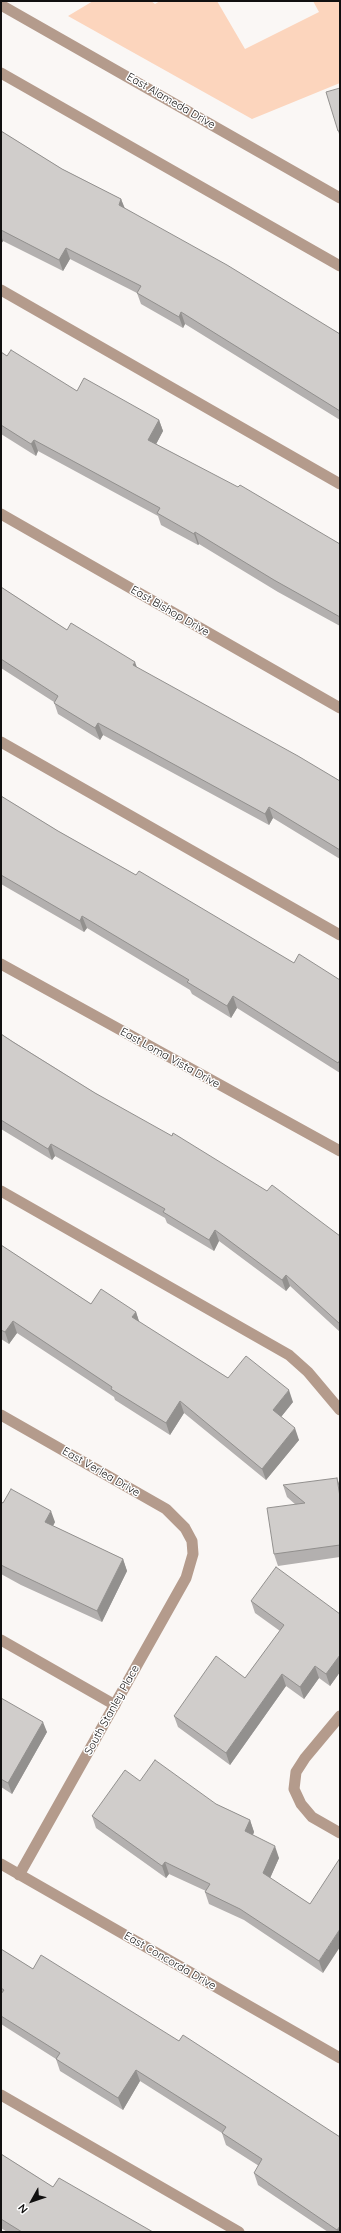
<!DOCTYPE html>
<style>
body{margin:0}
#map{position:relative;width:341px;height:2233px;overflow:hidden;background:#faf7f5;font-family:Quicksand,sans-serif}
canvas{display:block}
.frame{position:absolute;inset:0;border:2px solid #111010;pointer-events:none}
.north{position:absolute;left:12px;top:2181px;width:40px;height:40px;-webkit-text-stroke:3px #fff;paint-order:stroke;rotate:230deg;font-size:11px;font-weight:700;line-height:16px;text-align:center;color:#111010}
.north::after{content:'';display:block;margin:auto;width:14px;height:18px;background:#111010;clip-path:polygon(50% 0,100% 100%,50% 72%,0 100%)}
</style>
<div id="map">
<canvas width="341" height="2233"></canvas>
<div class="frame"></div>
<div class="north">N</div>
</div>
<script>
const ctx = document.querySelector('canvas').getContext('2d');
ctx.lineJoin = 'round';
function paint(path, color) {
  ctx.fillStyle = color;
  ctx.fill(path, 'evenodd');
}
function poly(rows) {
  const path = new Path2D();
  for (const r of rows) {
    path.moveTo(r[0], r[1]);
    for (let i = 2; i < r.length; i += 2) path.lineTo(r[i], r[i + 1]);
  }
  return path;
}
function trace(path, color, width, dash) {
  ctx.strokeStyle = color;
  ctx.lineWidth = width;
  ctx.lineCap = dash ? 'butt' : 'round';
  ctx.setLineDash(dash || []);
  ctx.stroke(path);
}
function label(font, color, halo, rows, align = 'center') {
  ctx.font = font + ' Quicksand,sans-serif';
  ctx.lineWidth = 3;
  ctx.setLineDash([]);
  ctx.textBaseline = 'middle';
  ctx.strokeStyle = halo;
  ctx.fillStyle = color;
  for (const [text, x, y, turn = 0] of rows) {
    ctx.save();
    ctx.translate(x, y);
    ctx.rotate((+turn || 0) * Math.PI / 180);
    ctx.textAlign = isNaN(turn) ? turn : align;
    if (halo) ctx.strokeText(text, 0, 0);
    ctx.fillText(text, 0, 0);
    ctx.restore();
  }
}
paint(poly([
 [93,1,151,1,155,4,160,1,217,1,245,49,319,12,313,1,340,1,340,83,252,119,68,16]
]), '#fcd5bd');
trace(poly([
 [1,290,340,484],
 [1,742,340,935],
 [1,1191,289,1355,308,1372,340,1410],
 [1,1640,115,1705],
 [340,1716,305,1758,296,1772,294,1789,301,1804,312,1817,340,1833],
 [1,2095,239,2232]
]), '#b49b8c', 11);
trace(poly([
 [1,5,340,198],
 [1,73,340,266],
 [1,514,340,708],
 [1,964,340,1151],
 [1,1415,166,1509,185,1528,192,1541,193,1554,186,1578,19,1875],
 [1,1864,340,2058]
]), '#b49b8c', 11);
paint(poly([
 [340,88,340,137,338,131],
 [1,131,62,169,121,199,124,208,340,334,340,420,185,324,183,328,141,304,137,293,70,259,63,271,3,241,1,244],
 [1,352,7,356,77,391,159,420,163,431,156,444,340,544,340,626,278,592,199,544,198,545,161,525,158,516,38,451,36,456,1,434],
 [1,587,67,630,137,668,340,781,340,859,273,818,269,825,103,735,100,740,58,714,54,702,1,668],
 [1,796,58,831,136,875,294,963,340,980,340,1073,237,1008,231,1018,192,994,190,990,87,928,84,932,1,884],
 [1,1034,95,1093,340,1236,340,1332,290,1286,286,1291,219,1241,214,1251,167,1223,165,1218,55,1156,52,1160,1,1129],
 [1,1245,91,1304,136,1312,139,1322,228,1378,293,1402,281,1417,299,1440,266,1480,184,1413,170,1435,115,1400,114,1397,17,1333,9,1344,1,1339],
 [283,1485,340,1486,340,1557,278,1566,274,1554,296,1505,287,1497],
 [1,1502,55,1522,53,1526,123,1559,127,1571,102,1622,21,1585,1,1574],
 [251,1601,340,1614,340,1672,330,1686,319,1678,304,1699,286,1686,230,1765,178,1727,174,1716,245,1678,280,1631,255,1613],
 [1,1698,47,1732,12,1794,1,1787],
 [140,1781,216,1804,250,1820,254,1832,253,1835,279,1858,270,1878,310,1904,323,1973,244,1920,209,1904,205,1892,206,1891,169,1874,166,1878,96,1828,92,1816],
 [1,1949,33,1969,179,2041,340,2232,328,2232,258,2185,254,2173,259,2166,226,2145,222,2133,140,2081,123,2110,60,2071,56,2059,1,2024],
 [1,2154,53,2187,153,2232,7,2232,1,2228]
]), '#b3b0af');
paint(poly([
 [121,199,126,211,119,205],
 [1,235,3,241,1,244],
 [66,248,70,259,63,271,59,260],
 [181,312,185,324,183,328,179,317],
 [159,420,163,431,152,452,148,440],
 [34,440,38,451,36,456,31,444],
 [195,532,199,544,198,545,194,534],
 [135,662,139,673,133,665],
 [98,723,103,735,100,740,95,728],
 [269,807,273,818,269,825,265,814],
 [82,916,87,928,84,932,80,921],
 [233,996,237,1008,231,1018,227,1006],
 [51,1144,55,1156,52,1160,48,1149],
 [215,1230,219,1241,214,1251,209,1240],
 [286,1275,290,1286,286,1291,282,1280],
 [136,1312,140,1324,132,1317],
 [13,1321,17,1333,9,1344,5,1332],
 [289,1390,293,1402,277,1422,273,1410],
 [180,1401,184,1413,170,1435,166,1423],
 [295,1428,299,1440,266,1480,262,1469],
 [337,1478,340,1486,340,1497],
 [51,1511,55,1522,49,1533,45,1522],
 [123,1559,127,1571,102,1622,97,1611],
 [340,1655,340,1672,330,1686,326,1674],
 [315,1666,319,1678,304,1699,300,1687],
 [282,1674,286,1686,230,1765,226,1753],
 [43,1722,47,1732,12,1794,8,1783],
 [250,1820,254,1832,249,1843,245,1831],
 [275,1846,279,1858,267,1885,263,1873],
 [165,1862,169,1874,166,1878,162,1866],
 [340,1929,340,1947,323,1973,319,1961],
 [136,2070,140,2081,123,2110,118,2098],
 [340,2226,340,2232,338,2232,337,2230]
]), '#92908e');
const building = poly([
 [340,88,340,131,338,131,326,92,340,88],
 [1,131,62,169,121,199,119,205,227,265,340,334,340,411,181,312,179,317,137,293,141,286,66,248,59,260,1,230,1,131],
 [11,350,77,391,84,378,159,420,148,440,238,487,240,485,323,534,340,544,340,617,274,580,195,532,194,534,157,513,160,508,34,440,31,444,1,425,1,352,7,356,11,350],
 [1,587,67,630,71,623,135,662,133,665,298,756,340,781,340,850,269,807,265,814,98,723,95,728,54,703,58,696,1,659,1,587],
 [1,796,58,831,136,875,139,871,294,963,299,954,340,980,340,1060,338,1063,233,996,227,1006,187,982,189,980,82,916,80,921,1,875,1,796],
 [1,1034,13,1042,95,1093,172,1136,173,1133,267,1191,272,1185,340,1236,340,1324,286,1275,282,1280,215,1230,209,1240,163,1212,165,1209,51,1144,48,1149,1,1120,1,1034],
 [1,1245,91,1304,101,1289,136,1312,132,1317,228,1378,246,1356,289,1390,273,1410,295,1428,262,1469,180,1401,166,1423,111,1389,112,1387,13,1321,5,1332,1,1330,1,1245],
 [337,1478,340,1497,340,1545,274,1554,267,1508,305,1503,283,1485,337,1478],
 [11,1489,51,1511,45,1522,123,1559,97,1611,17,1573,1,1565,1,1502,3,1503,11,1489],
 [276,1567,340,1614,340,1655,326,1674,315,1666,300,1687,282,1674,226,1753,174,1716,216,1656,245,1678,284,1625,251,1601,276,1567],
 [1,1698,43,1722,8,1783,1,1779,1,1698],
 [155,1760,216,1804,250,1820,245,1831,275,1846,263,1873,310,1904,340,1858,340,1929,319,1961,240,1909,205,1892,210,1884,165,1862,162,1866,92,1816,125,1770,140,1781,155,1760],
 [1,1949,33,1969,41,1955,179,2041,183,2035,340,2137,340,2226,337,2230,254,2173,262,2159,222,2133,226,2127,136,2070,118,2098,56,2059,60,2053,1,2016,1,1994,4,1990,1,1988,1,1949],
 [1,2154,53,2187,59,2178,153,2232,22,2232,1,2219,1,2154]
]);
paint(building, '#d0cdcb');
trace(building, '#92908e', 1);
label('11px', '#111010', '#fff', [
 ["East Alameda Drive",171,101,30],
 ["East Bishop Drive",170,611,30],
 ["East Loma Vista Drive",170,1058,29],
 ["East Verlea Drive",101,1472,30],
 ["South Stanley Place",112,1710,-61],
 ["East Concorda Drive",170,1961,30]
]);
</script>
